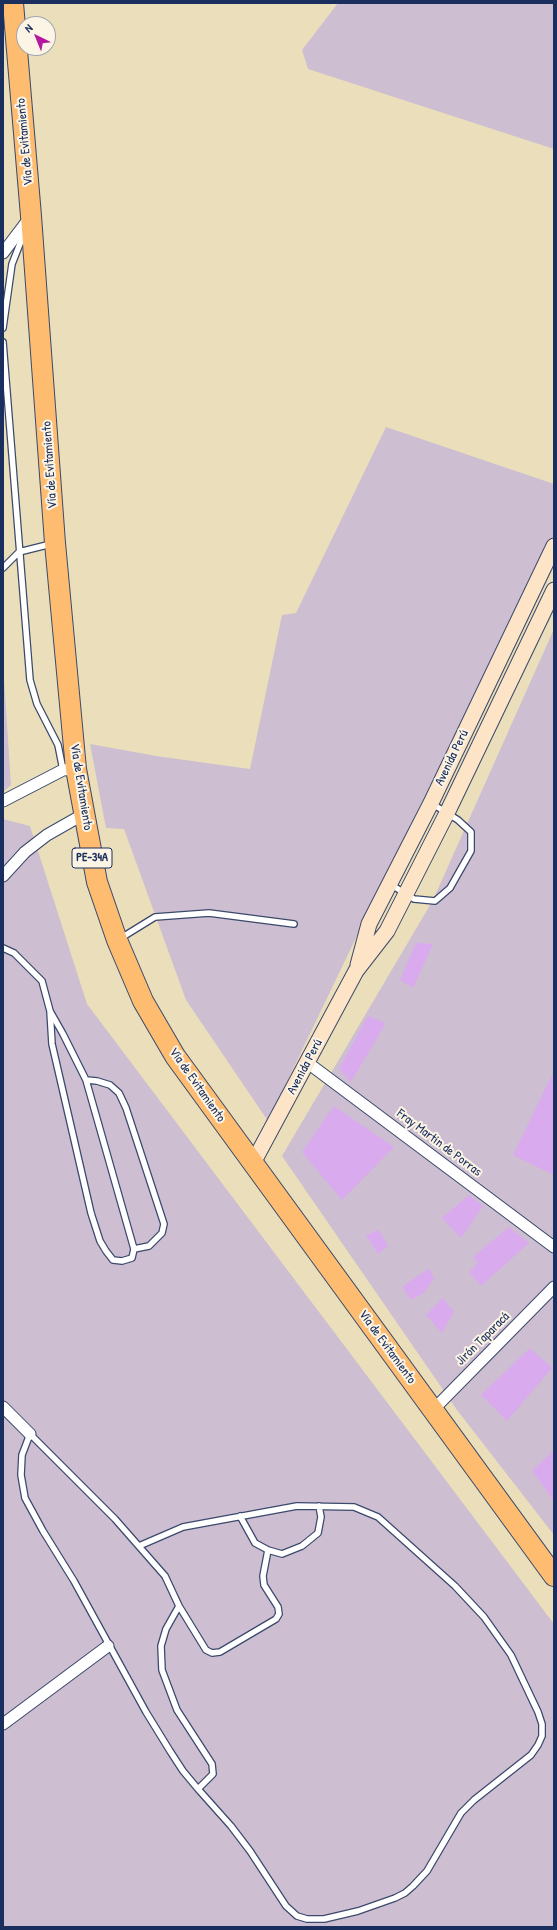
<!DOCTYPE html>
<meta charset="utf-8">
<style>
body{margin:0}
#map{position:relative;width:557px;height:1930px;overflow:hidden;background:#eadfba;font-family:"Patrick Hand",sans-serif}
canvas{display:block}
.frame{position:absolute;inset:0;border:4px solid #1b2f5e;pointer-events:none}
.north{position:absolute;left:16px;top:16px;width:40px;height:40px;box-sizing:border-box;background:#fcf5e5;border:1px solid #a2a6af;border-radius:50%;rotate:317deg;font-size:11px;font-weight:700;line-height:16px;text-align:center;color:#1b2f5e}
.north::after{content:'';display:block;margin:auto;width:14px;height:18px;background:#b5179e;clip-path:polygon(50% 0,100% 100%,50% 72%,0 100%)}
</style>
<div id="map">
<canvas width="557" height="1930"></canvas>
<div class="frame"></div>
<div class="north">N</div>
</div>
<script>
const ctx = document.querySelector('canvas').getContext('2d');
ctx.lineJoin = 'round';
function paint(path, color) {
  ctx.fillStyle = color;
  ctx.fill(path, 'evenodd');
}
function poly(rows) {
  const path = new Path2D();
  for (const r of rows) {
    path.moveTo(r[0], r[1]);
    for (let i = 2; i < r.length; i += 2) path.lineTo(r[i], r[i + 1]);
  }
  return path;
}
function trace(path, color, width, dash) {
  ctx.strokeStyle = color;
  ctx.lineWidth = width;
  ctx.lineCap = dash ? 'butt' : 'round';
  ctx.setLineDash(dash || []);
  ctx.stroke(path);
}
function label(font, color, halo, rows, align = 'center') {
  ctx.font = font + ' "Patrick Hand",sans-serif';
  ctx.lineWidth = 4;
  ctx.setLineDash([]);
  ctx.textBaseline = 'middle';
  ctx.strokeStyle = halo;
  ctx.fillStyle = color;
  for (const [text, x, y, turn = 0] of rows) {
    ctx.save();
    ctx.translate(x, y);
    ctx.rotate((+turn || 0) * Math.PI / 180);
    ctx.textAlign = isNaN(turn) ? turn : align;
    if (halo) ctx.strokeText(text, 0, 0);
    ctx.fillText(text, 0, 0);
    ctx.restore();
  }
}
paint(poly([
 [338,3,554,3,554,149,308,69,302,50],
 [386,427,554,484,554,536,403,840,268,1121,186,1000,124,829,106,828,90,744,156,756,250,769,282,615,296,613],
 [554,629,554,1535,457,1410,282,1156,433,900],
 [3,664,11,785,3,792],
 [3,819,30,826,87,1004,554,1624,554,1927,3,1927]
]), '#cebed1');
paint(poly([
 [416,943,433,944,413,988,400,980],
 [368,1016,386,1023,351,1082,339,1069],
 [554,1071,554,1175,513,1155],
 [334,1106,394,1147,342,1200,302,1152],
 [469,1195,483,1206,461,1238,442,1218],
 [509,1227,529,1243,481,1286,469,1272,478,1263,473,1257],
 [379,1230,388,1246,378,1254,366,1235],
 [429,1268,434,1278,424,1293,411,1300,402,1287],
 [443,1298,454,1312,442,1333,426,1315],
 [530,1348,552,1368,507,1421,481,1395],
 [554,1450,554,1501,532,1471]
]), '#daaaee');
const lane = poly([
 [3,328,12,264,25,231],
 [3,342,30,680,37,704,58,745,63,770],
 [3,568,19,552,51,544],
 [390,884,414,899,435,901,450,888,471,851,471,832,458,820,431,803],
 [121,938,155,917,209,913,294,924],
 [3,948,14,953,42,981,50,1011,52,1044,91,1213,100,1241,106,1251,113,1260,122,1261,132,1258,134,1249,86,1080,63,1034,50,1011],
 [86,1080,97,1081,110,1085,119,1093,126,1108,164,1224,162,1233,149,1246,134,1249],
 [240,1516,255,1543,268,1550,282,1554,302,1546,318,1533,321,1517,319,1506],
 [139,1546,183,1527,297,1506,354,1507,378,1517,455,1586,484,1617,511,1655,538,1712,542,1724,542,1736,538,1745,531,1755,474,1800,461,1813,427,1871,413,1886,405,1893,395,1898,358,1911,324,1919,307,1919,297,1916,286,1906,250,1851,231,1826,198,1789,183,1771,170,1751,146,1712,74,1581,43,1531,25,1498,21,1475,22,1455,30,1434,115,1519,165,1576,179,1606,166,1629,161,1646,162,1670,177,1710,212,1764,213,1774,198,1789],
 [179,1606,206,1650,212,1653,220,1652,276,1619,279,1614,278,1607,264,1585,263,1576,268,1550]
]);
const street = poly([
 [3,253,31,216],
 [3,801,63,770,76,769],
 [3,876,25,852,47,835,84,814],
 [308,1063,554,1247],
 [3,1407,30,1434],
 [433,1410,554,1287],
 [3,1724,108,1646]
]);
const secondary = poly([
 [358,965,369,924,431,803,554,546],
 [253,1163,356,971,387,931,447,813,554,590]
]);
const highway = poly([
 [13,3,31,216,55,543,76,769,97,882,117,940,143,1001,175,1056,554,1576]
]);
trace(lane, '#3a496c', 8);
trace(street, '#3a496c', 13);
trace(secondary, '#3a496c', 17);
trace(highway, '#3a496c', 22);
trace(lane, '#fff', 5.5);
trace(street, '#fff', 11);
trace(secondary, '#fee4c6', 15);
trace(highway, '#fdbc70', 20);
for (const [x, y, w] of [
 [92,858,40]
]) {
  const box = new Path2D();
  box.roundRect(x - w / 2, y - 10, w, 20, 3);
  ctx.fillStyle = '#fcf5e5';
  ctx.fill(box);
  trace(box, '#1b2f5e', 1);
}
label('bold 12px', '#1b2f5e', null, [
 ["PE-34A",92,858]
]);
label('13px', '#1b2f5e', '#fcf5e5', [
 ["Vía de Evitamiento",25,142,-95],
 ["Vía de Evitamiento",50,465,-94],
 ["Avenida Perú",452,758,-64],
 ["Vía de Evitamiento",81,787,81],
 ["Avenida Perú",305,1067,-62],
 ["Vía de Evitamiento",197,1085,55],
 ["Fray Martin de Porras",439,1143,37],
 ["Jirón Taparacá",483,1339,-45],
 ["Vía de Evitamiento",387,1347,54]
]);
</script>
